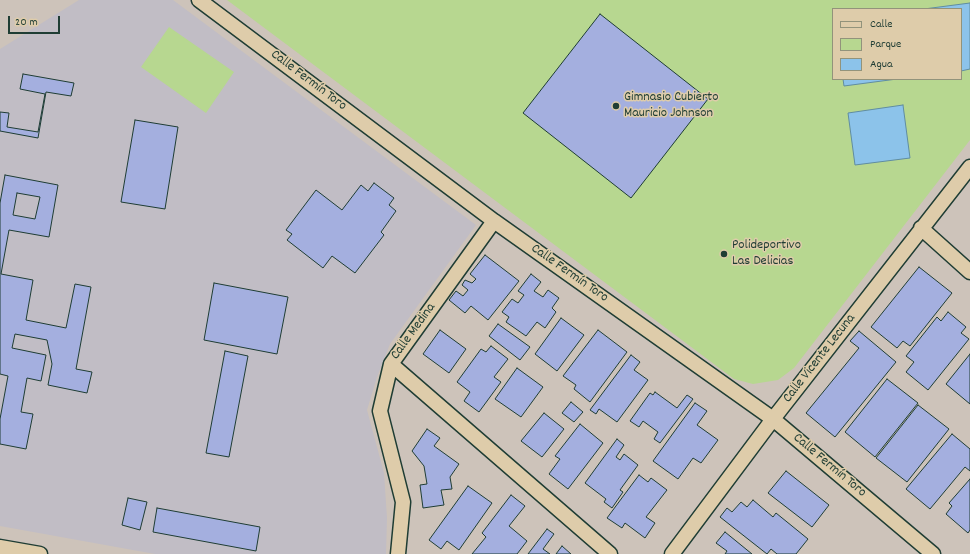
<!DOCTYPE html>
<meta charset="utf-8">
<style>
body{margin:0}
#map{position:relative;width:970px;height:554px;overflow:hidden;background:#cdc3ba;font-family:Dekko,sans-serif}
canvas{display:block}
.legend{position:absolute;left:832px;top:8px;width:130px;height:72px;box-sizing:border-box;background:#deccaa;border:1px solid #92937b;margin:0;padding:5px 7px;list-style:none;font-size:12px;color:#1f3d34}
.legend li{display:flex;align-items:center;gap:8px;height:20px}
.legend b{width:20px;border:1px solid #92937b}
.scale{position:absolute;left:8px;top:16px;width:52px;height:18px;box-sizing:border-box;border:2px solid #1f3d34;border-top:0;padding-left:5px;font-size:12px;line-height:14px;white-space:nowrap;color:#1f3d34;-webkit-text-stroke:3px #deccaa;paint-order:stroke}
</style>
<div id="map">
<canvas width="970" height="554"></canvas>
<ul class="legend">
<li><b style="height:5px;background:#deccaa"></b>Calle</li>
<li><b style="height:11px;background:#b7d790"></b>Parque</li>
<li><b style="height:11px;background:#8cc3ea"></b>Agua</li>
</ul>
<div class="scale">20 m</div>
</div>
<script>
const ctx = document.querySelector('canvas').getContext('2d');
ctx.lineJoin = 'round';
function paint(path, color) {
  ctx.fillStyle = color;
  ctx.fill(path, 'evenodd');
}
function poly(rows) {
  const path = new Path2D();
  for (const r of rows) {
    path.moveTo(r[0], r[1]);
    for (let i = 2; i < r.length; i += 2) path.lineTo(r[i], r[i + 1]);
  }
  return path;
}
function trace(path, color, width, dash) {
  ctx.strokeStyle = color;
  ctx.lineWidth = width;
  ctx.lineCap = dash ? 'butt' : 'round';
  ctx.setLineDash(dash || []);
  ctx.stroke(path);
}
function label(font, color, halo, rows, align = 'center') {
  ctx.font = font + ' Dekko,sans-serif';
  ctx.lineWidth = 3;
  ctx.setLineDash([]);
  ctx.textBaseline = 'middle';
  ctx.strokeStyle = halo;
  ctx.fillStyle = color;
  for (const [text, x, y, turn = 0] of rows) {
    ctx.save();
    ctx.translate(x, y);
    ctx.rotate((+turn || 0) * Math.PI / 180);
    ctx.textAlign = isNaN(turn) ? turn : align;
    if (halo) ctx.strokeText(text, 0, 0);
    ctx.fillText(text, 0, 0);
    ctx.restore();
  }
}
paint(poly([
 [79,0,173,0,476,225,390,344,377,377,367,410,384,473,387,518,386,554,155,554,0,526,0,49]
]), '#c1bdc5');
paint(poly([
 [227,0,970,0,970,140,794,368,778,380,753,384,734,379],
 [833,9,961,9,961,79,833,79],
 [169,27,234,72,206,113,141,67]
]), '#b7d790');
const water = poly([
 [970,3,970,69,961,71,961,9,924,9,970,3],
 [843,79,897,79,844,86,843,79],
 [903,105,910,158,855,165,848,113,903,105]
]);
paint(water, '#8cc3ea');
trace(water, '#608da1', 1);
const building = poly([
 [600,14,708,99,631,198,523,113,600,14],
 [23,74,74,83,71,96,46,92,38,138,0,131,0,112,9,113,7,127,38,132,45,94,20,89,23,74],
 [135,120,178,127,165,209,121,202,135,120],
 [5,175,58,185,49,237,9,230,1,274,33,280,26,320,66,328,75,284,91,287,76,369,92,372,87,393,48,385,52,364,47,340,15,334,12,348,46,355,41,381,27,378,21,412,33,414,26,449,0,444,0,419,8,376,0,374,0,203,5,175],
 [17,193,40,197,35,219,13,215,17,193],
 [374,183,394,198,389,205,396,211,381,232,384,235,355,273,332,256,323,268,287,240,292,234,286,230,316,190,342,210,361,185,368,191,374,183],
 [485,255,519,281,488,320,471,306,465,313,449,300,456,291,463,296,468,290,462,285,465,280,472,283,476,279,470,274,485,255],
 [919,267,952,293,910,346,903,341,897,348,871,327,919,267],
 [531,274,541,282,534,291,543,297,548,290,559,298,552,308,556,312,545,328,537,322,526,336,506,322,509,317,502,312,512,299,518,303,524,295,518,291,531,274],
 [214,283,288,297,277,354,204,340,214,283],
 [948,312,966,327,961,333,969,339,928,390,906,372,914,362,906,356,937,317,941,321,948,312],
 [561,318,584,335,557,371,535,354,561,318],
 [498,324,530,347,520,360,489,336,498,324],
 [440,330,466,349,449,373,423,354,440,330],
 [598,330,627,352,590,402,574,389,576,385,563,376,598,330],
 [859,331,896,362,835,437,806,413,859,348,850,341,859,331],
 [491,346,508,359,494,377,501,382,479,412,464,401,470,392,457,382,481,349,486,352,491,346],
 [225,351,248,356,229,457,206,453,225,351],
 [970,354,970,404,946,384,970,354],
 [631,355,640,362,634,370,648,380,617,422,599,409,596,414,590,410,631,355],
 [517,368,543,387,521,417,495,399,517,368],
 [887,379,918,403,875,457,845,432,887,379],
 [655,392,677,408,687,395,693,399,660,443,654,439,658,432,643,421,639,427,630,421,650,393,653,395,655,392],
 [571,402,583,412,574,422,562,413,571,402],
 [695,403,707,411,697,425,718,440,701,463,693,458,678,479,653,461,695,403],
 [918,405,949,429,907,482,876,458,918,405],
 [544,413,564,429,542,457,521,441,544,413],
 [580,424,603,443,568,489,549,474,560,459,555,456,580,424],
 [427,429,440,438,434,446,459,464,450,477,452,489,441,490,444,505,423,508,420,485,427,484,424,466,412,451,427,429],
 [952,434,970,449,970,471,965,467,930,509,906,489,952,434],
 [617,439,624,445,616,457,620,460,624,454,638,465,620,490,623,492,612,508,604,502,606,499,585,483,617,439],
 [786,471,829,505,812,527,768,493,786,471],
 [639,475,648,482,651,478,667,490,646,517,655,523,645,538,625,523,622,528,607,518,639,475],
 [970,479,970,530,968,533,946,514,952,506,949,503,970,479],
 [468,486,492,503,459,550,447,541,441,549,429,540,468,486],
 [511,495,525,506,509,526,527,541,517,554,472,554,486,537,482,533,511,495],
 [128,498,147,502,140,530,122,525,128,498],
 [753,500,773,517,776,513,808,539,796,554,777,554,771,549,767,554,720,517,727,508,732,512,741,502,747,507,753,500],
 [157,508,260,527,256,551,153,532,157,508],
 [547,529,554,534,543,549,550,554,528,554,547,529],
 [725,532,752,554,725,554,727,551,716,543,725,532],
 [562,546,571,554,556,554,562,546]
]);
paint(building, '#a4afdf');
trace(building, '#1f3d34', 1);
const minor = poly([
 [199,0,494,221,773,419,933,554],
 [921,228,970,272],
 [391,364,610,554],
 [0,547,40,554],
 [398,554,403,502,380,411,391,364,494,221],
 [672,554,773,419,970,167]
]);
trace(minor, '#1f3d34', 17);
trace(minor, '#deccaa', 14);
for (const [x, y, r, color] of [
 [616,106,4,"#1f3d34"],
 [724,254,4,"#1f3d34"]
]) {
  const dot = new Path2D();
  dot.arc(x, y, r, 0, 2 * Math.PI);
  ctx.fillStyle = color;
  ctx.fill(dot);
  trace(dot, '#deccaa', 1.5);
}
label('14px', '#1f3d34', '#deccaa', [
 ["Calle Fermín Toro",308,81,37],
 ["Calle Fermín Toro",569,274,35],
 ["Calle Medina",414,332,-54],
 ["Calle Vicente Lecuna",820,359,-52],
 ["Calle Fermín Toro",829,466,40]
]);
label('14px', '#1f3d34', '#deccaa', [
 ["Gimnasio Cubierto",624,98],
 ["Mauricio Johnson",624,114],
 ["Polideportivo",732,246],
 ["Las Delicias",732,262]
], 'left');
</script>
